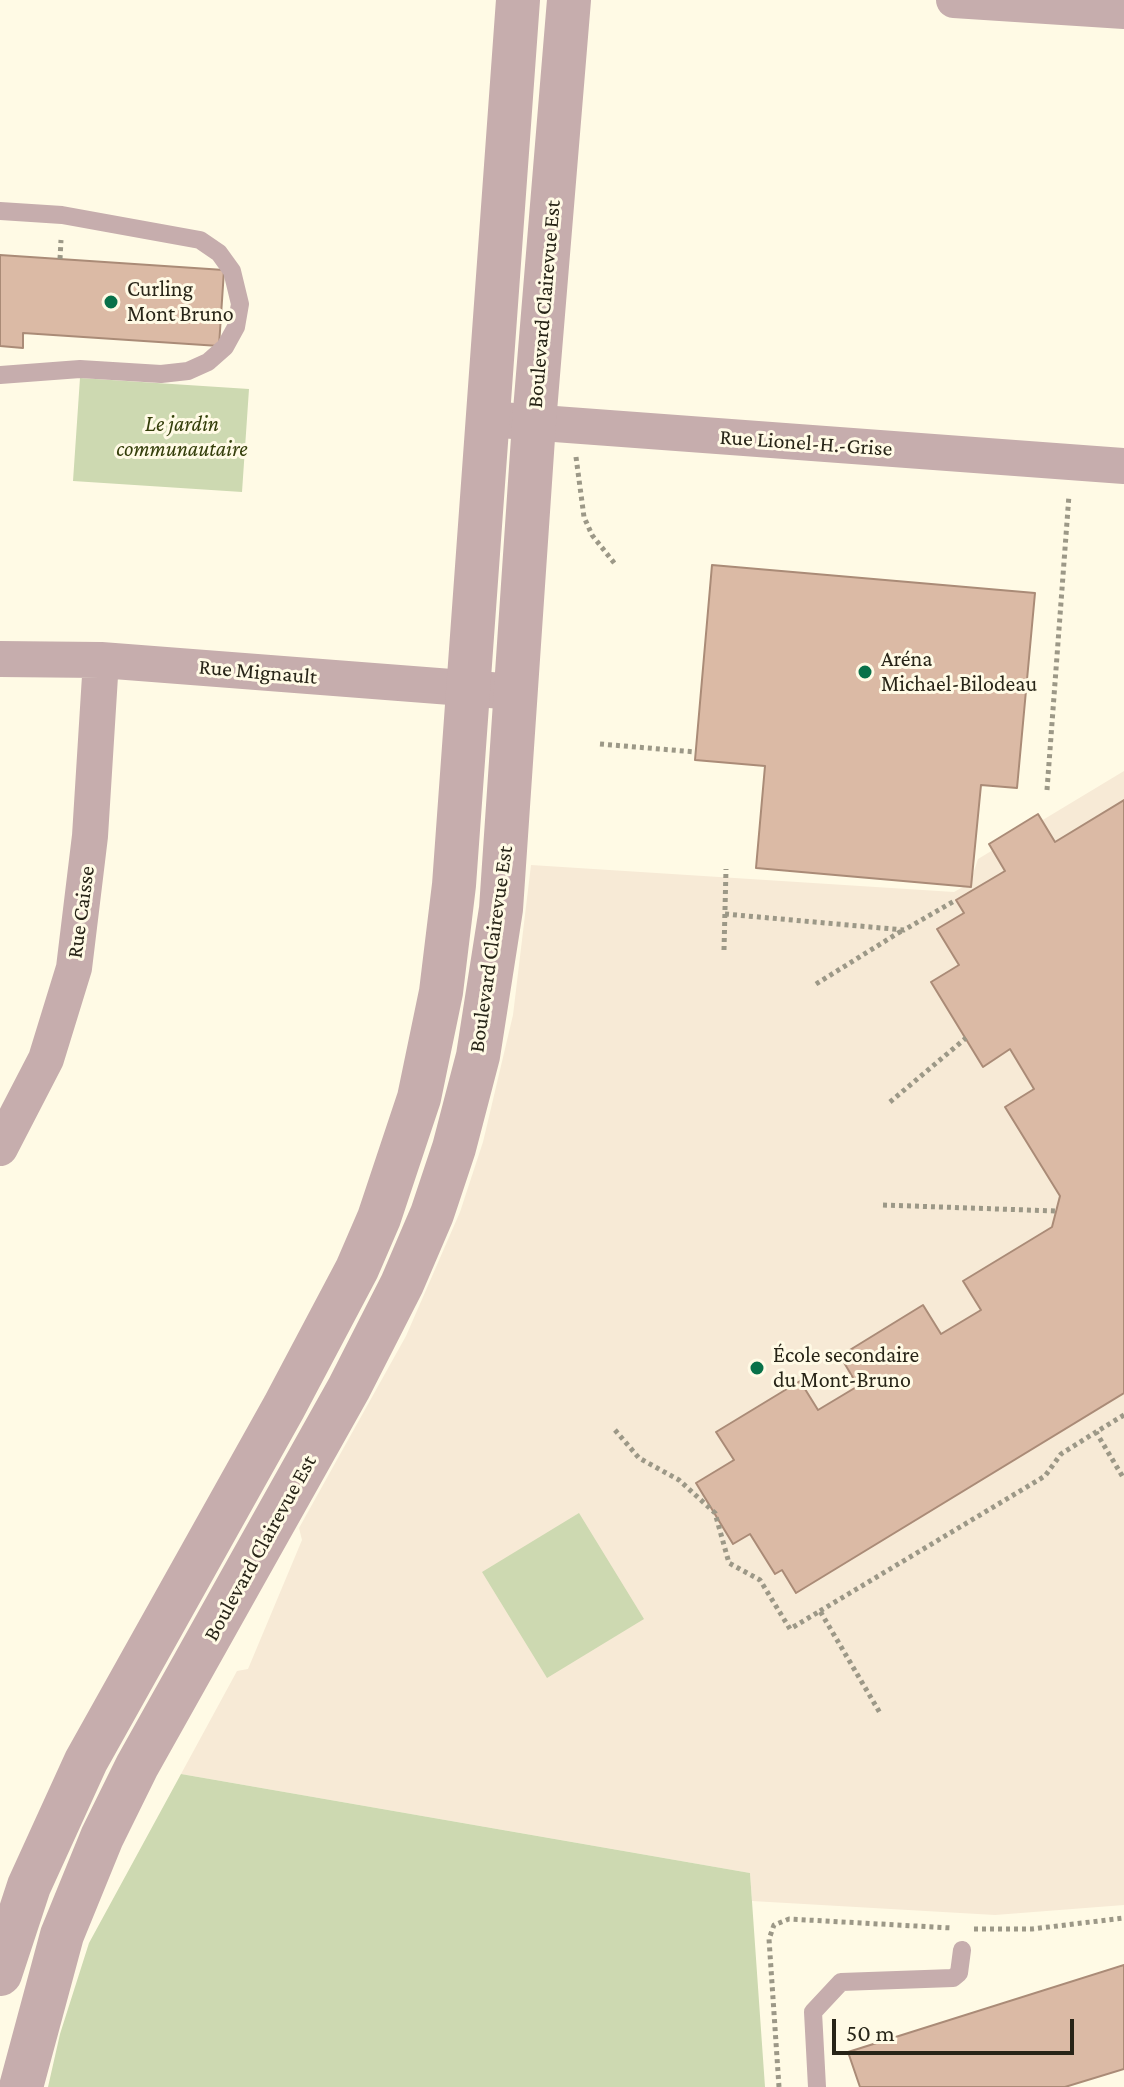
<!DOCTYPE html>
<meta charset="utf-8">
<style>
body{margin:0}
#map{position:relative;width:1124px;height:2087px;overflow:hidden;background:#fffae5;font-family:"Crimson Pro",serif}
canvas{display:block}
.scale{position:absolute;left:832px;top:2019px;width:242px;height:36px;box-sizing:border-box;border:4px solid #272417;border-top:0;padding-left:10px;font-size:24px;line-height:28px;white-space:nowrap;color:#272417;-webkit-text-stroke:6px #fffae5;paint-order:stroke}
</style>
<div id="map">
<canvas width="1124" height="2087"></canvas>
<div class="scale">50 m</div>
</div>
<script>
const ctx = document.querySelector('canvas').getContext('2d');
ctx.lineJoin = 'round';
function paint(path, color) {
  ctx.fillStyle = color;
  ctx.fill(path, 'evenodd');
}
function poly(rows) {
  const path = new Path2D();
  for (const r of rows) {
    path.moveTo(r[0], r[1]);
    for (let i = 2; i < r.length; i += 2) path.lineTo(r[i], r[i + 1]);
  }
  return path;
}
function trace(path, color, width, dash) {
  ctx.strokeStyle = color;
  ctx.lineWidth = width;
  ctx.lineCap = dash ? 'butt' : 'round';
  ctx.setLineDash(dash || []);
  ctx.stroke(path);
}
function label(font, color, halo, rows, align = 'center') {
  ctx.font = font + ' "Crimson Pro",serif';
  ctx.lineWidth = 6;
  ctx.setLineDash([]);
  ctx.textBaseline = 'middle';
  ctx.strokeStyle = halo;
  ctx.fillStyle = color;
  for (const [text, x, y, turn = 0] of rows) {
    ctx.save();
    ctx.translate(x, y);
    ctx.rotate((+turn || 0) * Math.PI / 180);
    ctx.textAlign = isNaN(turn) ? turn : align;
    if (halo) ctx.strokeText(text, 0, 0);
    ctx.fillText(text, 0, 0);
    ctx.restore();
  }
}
paint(poly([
 [1124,771,1124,1905,995,1915,752,1901,750,1873,181,1774,237,1671,248,1669,302,1540,299,1528,406,1336,460,1212,483,1142,513,1015,531,865,954,892,970,883,978,859]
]), '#f7ead6');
paint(poly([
 [80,378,249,389,242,492,73,481],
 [579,1513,644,1619,547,1678,482,1572],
 [181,1774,750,1873,765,2087,48,2087,60,2034,89,1943]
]), '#cdd9b1');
const building = poly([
 [0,255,224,270,219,346,23,333,23,348,0,346,0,255],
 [712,565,1035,593,1017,788,981,785,971,887,756,868,765,766,695,760,712,565],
 [1124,800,1124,1393,796,1593,782,1570,775,1574,750,1534,733,1544,696,1483,734,1460,716,1432,800,1381,818,1410,858,1386,840,1356,923,1305,941,1334,981,1310,963,1281,1052,1227,1060,1196,1005,1107,1034,1089,1010,1049,983,1067,931,982,959,965,937,929,964,913,956,900,1005,871,989,844,1038,814,1055,842,1124,800],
 [1124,1965,1124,2069,1065,2087,860,2087,848,2052,1124,1965]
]);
paint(building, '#dbbaa5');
trace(building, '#aa8b77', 2);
trace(poly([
 [60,259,61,240],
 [576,457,584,517,592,535,615,564],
 [600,744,696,752],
 [1047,790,1069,495],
 [725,914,904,930,956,900],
 [724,950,726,869],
 [816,984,903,930],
 [890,1102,966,1038],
 [883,1205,1056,1211],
 [1124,1415,1096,1432,1124,1479],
 [615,1430,639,1458,679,1480,715,1513,729,1563,760,1580,790,1629,820,1611,880,1713],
 [820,1611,1045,1476,1061,1454,1096,1432],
 [974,1929,1032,1929,1124,1918],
 [779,2087,769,1939,774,1925,789,1919,952,1928]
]), '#9c9887', 5, [4, 4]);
trace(poly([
 [0,211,62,215,200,240,219,253,232,271,240,304,236,327,225,347,208,362,188,371,161,374,80,369,0,375],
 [817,2087,813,2012,841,1982,953,1978,959,1973,962,1950]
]), '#c6adad', 18);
trace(poly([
 [954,0,1124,11],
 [487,419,1124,466],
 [0,659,101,660,516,692],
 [0,1148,46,1059,74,968,90,836,101,660]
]), '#c6adad', 36);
trace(poly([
 [0,1974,29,1886,86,1761,284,1407,357,1269,379,1218,419,1098,441,992,454,885,518,0],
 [21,2087,62,1935,102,1837,137,1766,349,1388,402,1284,432,1214,454,1148,478,1056,501,909,534,423,569,0]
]), '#c6adad', 44);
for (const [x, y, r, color] of [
 [111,302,8,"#087149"],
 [865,672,8,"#087149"],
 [757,1368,8,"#087149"]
]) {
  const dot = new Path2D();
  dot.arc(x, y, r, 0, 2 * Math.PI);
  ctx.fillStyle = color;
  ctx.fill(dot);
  trace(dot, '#fffae5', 3);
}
label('22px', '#272417', '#fffae5', [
 ["Curling",127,289],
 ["Mont Bruno",127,314],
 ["Aréna",881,659],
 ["Michael-Bilodeau",881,684],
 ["École secondaire",773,1355],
 ["du Mont-Bruno",773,1380]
], 'left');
label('22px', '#272417', '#fffae5', [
 ["Boulevard Clairevue Est",544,304,-85],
 ["Rue Lionel-H.-Grise",806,443,4],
 ["Rue Mignault",258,672,5],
 ["Rue Caisse",81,912,-82],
 ["Boulevard Clairevue Est",491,949,-82],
 ["Boulevard Clairevue Est",260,1548,-61]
]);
label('italic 22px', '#333d09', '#fffae5', [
 ["Le jardin",182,424],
 ["communautaire",182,449]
]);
</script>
